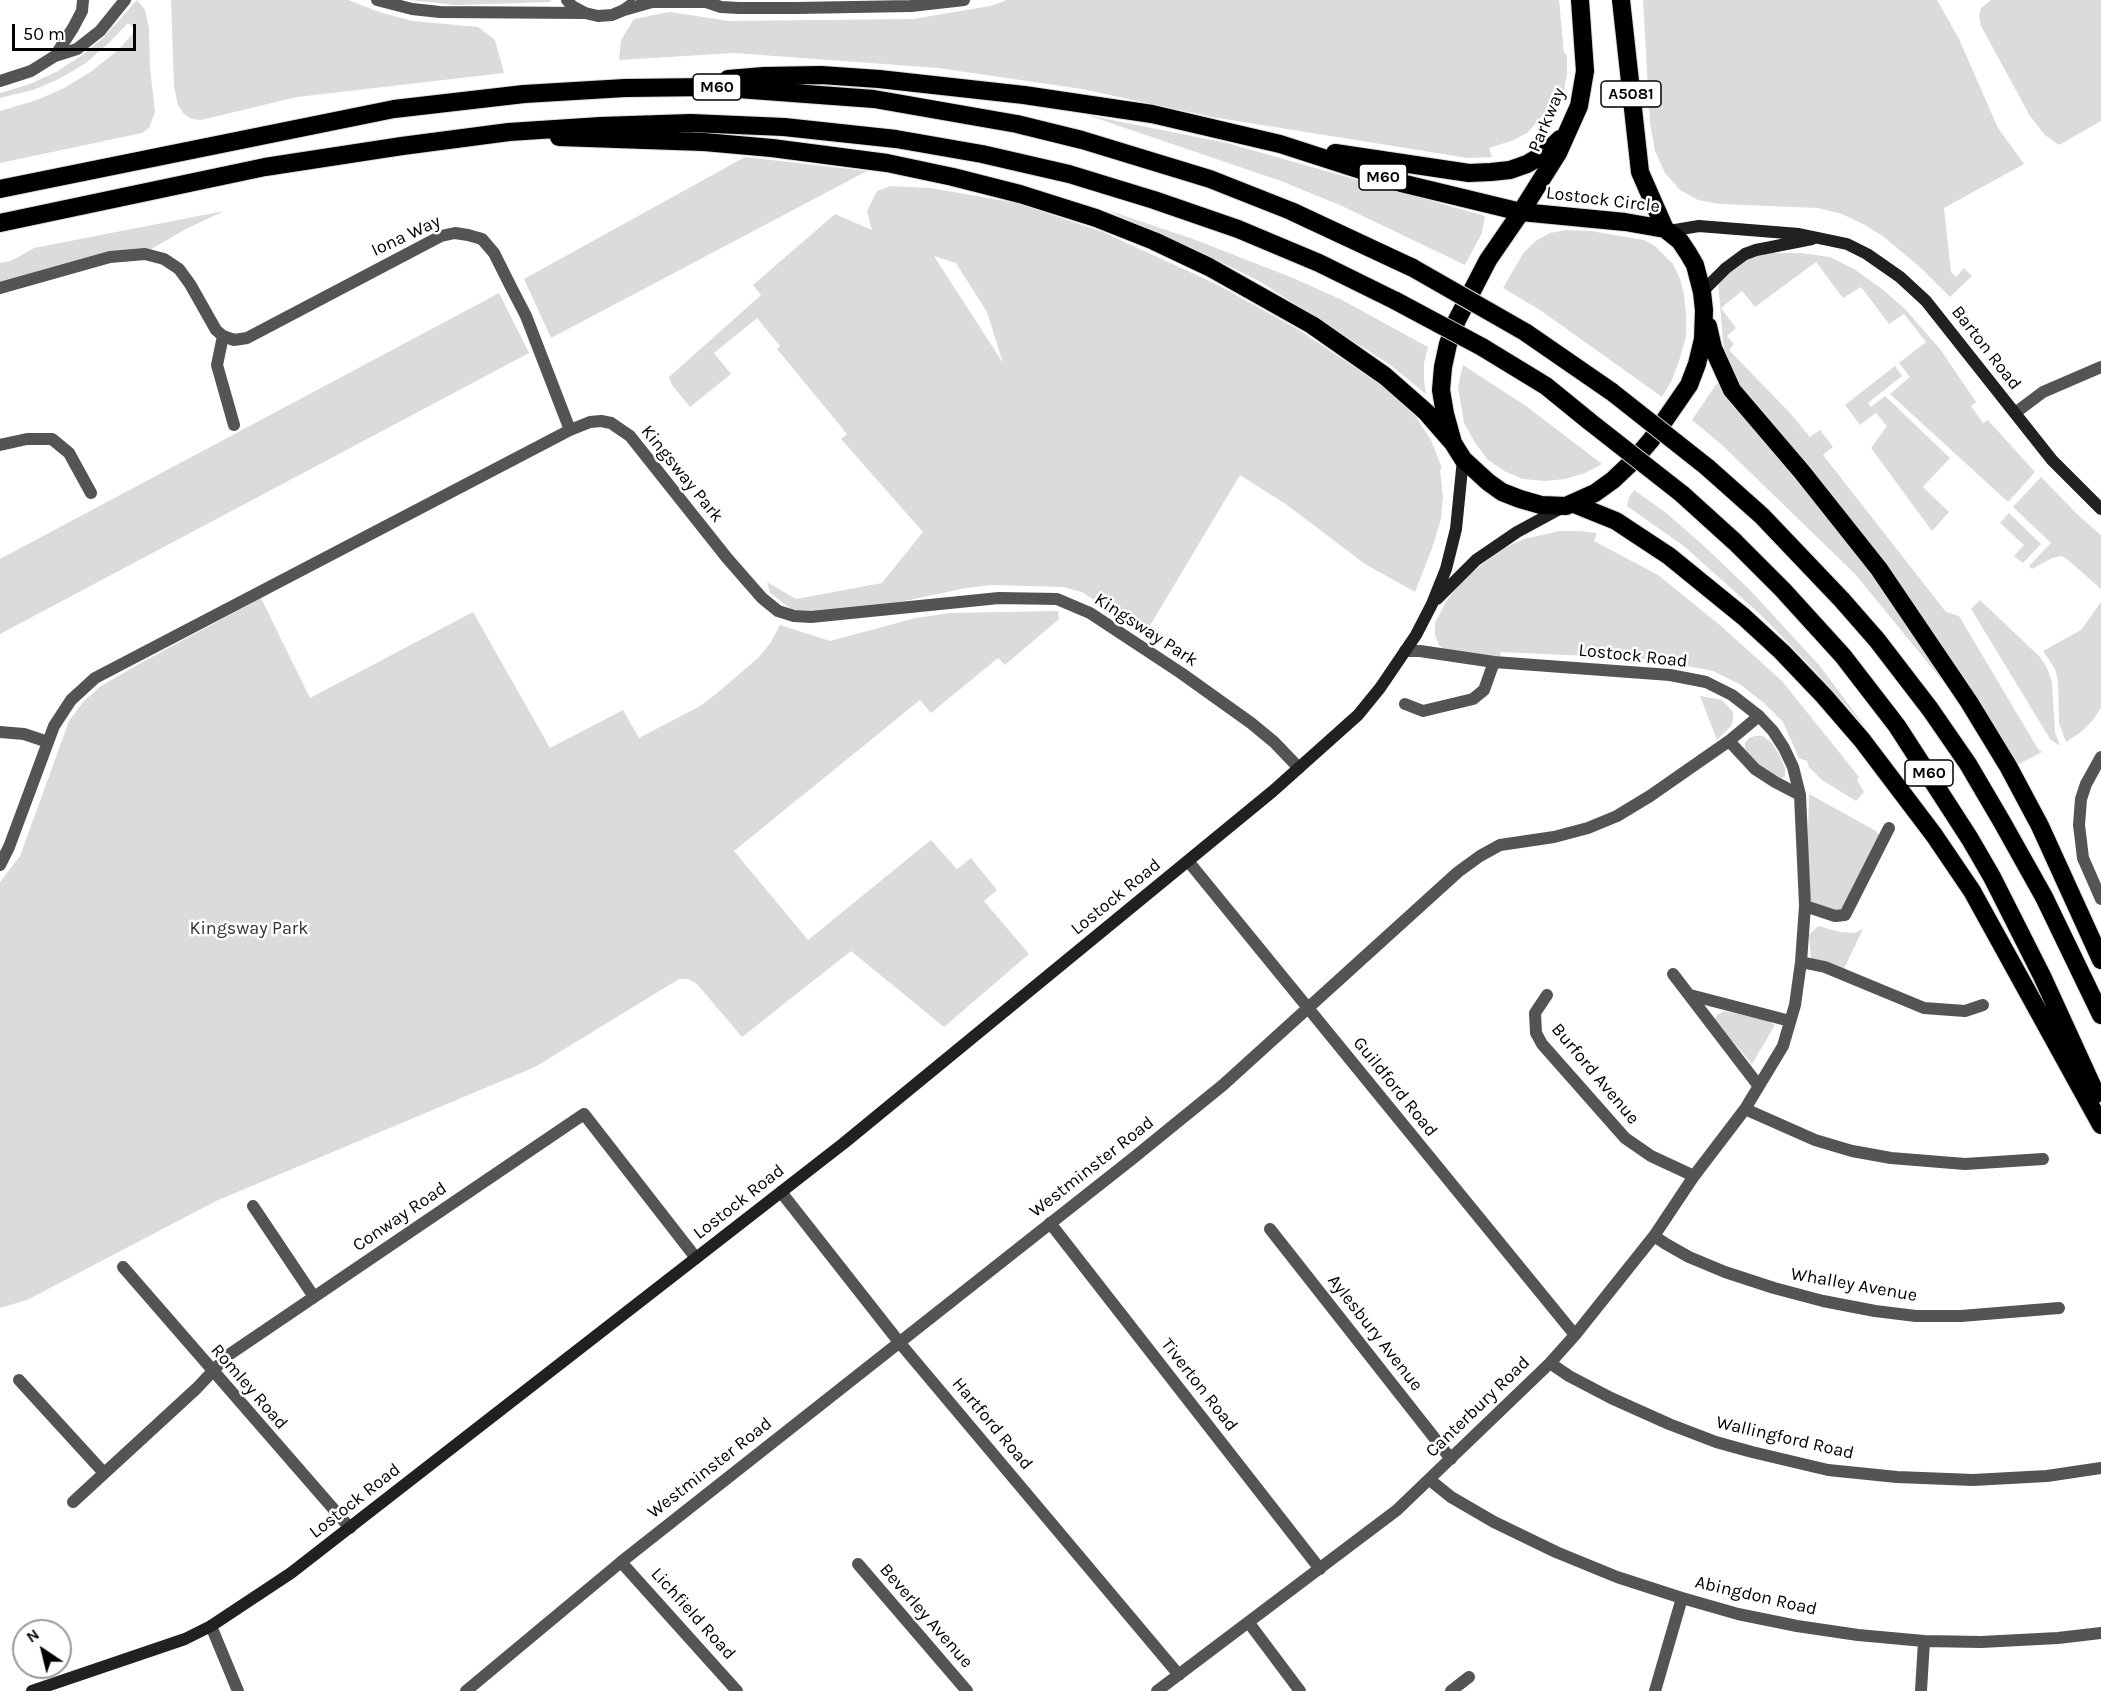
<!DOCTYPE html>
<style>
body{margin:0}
#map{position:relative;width:2101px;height:1691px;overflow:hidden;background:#fff;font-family:Karla,sans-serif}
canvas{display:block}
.north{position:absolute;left:12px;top:1619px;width:60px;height:60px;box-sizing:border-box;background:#fff;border:2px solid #999;border-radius:50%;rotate:325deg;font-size:16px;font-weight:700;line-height:24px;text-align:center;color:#000}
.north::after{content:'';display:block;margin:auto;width:21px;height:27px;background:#000;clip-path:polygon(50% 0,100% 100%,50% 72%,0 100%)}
.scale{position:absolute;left:12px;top:24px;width:124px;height:27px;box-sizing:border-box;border:3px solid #000;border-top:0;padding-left:8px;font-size:18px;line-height:21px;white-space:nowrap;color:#000;-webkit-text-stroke:4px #fff;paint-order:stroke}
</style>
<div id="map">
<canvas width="2101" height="1691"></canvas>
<div class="north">N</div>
<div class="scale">50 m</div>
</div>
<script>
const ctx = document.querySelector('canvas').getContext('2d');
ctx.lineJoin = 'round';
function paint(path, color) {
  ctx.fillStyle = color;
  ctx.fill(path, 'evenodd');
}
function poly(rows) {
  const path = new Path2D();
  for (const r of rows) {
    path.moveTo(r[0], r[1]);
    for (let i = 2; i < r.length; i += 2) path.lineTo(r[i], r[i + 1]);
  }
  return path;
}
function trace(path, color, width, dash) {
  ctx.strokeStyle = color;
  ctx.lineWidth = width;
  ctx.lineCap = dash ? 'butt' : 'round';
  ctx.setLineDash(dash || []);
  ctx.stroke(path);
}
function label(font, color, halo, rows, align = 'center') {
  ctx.font = font + ' Karla,sans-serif';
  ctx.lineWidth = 5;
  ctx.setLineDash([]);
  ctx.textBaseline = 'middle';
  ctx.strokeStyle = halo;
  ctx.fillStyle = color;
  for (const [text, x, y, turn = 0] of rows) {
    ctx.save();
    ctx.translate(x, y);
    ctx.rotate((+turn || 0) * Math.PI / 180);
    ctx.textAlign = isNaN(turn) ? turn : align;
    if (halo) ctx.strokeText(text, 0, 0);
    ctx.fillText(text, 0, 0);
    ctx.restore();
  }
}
paint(poly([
 [137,0,145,10,149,28,150,68,155,112,149,128,142,133,0,163,0,111,37,100,64,88,92,71,118,50,136,30,128,23,109,43,86,63,59,79,33,90,0,98,0,93,30,84,56,72,81,56,104,37],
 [171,0,348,0,382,13,413,21,478,27,495,40,504,73,297,97,201,120,192,119,184,114,178,105,174,87],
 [410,0,550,0,551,2,455,5],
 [1007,0,1559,0,1564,53,1567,55,1567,74,1564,91,1553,115,1547,111,1527,133,1514,140,1489,148,1492,157,1468,158,1212,117,1082,89,938,68,734,53,619,60,621,40,634,19,670,12,729,21,913,19,990,6],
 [1643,0,1937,0,1959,39,1998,128,2024,164,1944,208,1951,272,1956,277,1964,268,1972,276,1950,297,1921,268,1884,237,1865,225,1842,214,1818,208,1719,204,1698,200,1680,190,1665,173,1655,151,1650,123],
 [1991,0,2101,0,2101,121,2059,145,2045,135,2030,116,1981,26,1979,16,1981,8],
 [1087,115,1227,143,1485,216,1482,233,1465,265,1342,206,1281,181],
 [745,157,867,171,551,338,524,279],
 [891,186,930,188,1017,203,1103,232,1216,284,1299,330,1384,387,1416,417,1431,440,1442,468,1440,470,1443,497,1441,519,1432,548,1415,592,1365,564,1287,505,1240,475,1145,634,1082,592,1063,587,992,585,966,588,900,602,814,614,791,609,770,593,767,582,796,599,882,583,923,532,841,439,847,434,777,349,780,346,757,318,714,353,731,374,690,407,672,385,669,377,761,295,753,285,835,214,872,230,867,211,877,191],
 [934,256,956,263,987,312,1003,363],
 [1104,209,1193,239,1293,278,1342,300,1428,347,1424,363,1424,380,1426,394,1389,364,1259,281,1205,254],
 [224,211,186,229,146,252,0,284,0,263,11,261,34,248],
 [1566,230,1591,231,1644,240,1655,246,1673,264,1680,279,1684,294,1686,315,1686,337,1679,361,1672,380,1662,397,1540,310,1503,288,1524,252,1537,240,1550,233],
 [1769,253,1801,253,1830,257,1854,269,1882,289,1905,309,1940,349,1976,402,1971,406,1983,423,1988,420,2035,472,2008,502,1890,394,1910,377,1899,363,1926,342,1904,314,1889,324,1861,287,1843,298,1816,262,1755,307,1742,291,1721,308,1736,328,1727,336,1734,344,1729,350,1790,413,1810,437,1820,430,1833,447,1823,455,1946,612,1959,616,2038,749,2042,752,2017,765,1737,384,1725,354,1723,341,1718,280,1732,268,1750,258],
 [499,293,529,353,0,634,0,559],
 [1463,365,1526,406,1602,464,1585,473,1565,479,1545,481,1523,479,1504,471,1487,459,1474,441,1464,423,1458,387],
 [1895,366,1902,376,1868,403,1871,407,1885,396,1950,458,1923,487,1949,512,1932,531,1871,448,1887,426,1876,413,1860,425,1845,405],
 [1717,383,1745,420,1823,510,1861,560,1929,657,1951,691,1855,574,1722,445,1692,420],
 [2041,477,2080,517,2101,535,2101,589,2068,560,2062,556,2052,558,2032,569,2029,566,2051,543,2013,507],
 [1634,490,1665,512,1704,546,1749,589,1819,665,1867,729,1813,669,1762,616,1685,547,1627,506,1629,497],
 [2009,513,2041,544,2023,563,2014,556,2024,545,2000,523],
 [1559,531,1580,531,1597,533,1594,541,1658,575,1721,626,1782,681,1859,777,1857,780,1864,792,1856,801,1822,780,1809,767,1807,761,1799,758,1783,722,1765,704,1741,685,1713,671,1651,659,1501,652,1499,662,1447,652,1439,645,1435,635,1435,623,1446,602,1463,579,1502,549,1524,539],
 [261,598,310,698,473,612,550,748,623,710,639,738,700,706,716,694,758,658,771,642,780,625,830,641,916,618,950,613,1058,611,1059,619,1005,665,998,658,931,713,920,700,734,851,808,940,931,840,957,869,971,858,997,890,984,901,1029,954,944,1027,851,951,742,1037,697,984,688,979,679,979,535,1067,216,1201,27,1300,0,1308,0,882,20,856,69,721,83,702,101,686,139,664],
 [1980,600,2040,657,2047,668,2052,682,2055,732,2060,746,2050,739,1971,609],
 [2101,602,2101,707,2094,719,2081,732,2066,742,2059,723,2058,681,2055,669,2043,651,2081,630],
 [1700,696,1722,700,1733,712,1733,721,1731,726,1717,740],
 [1755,736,1763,736,1772,743,1780,756,1785,768,1785,776,1781,779,1759,767,1745,749,1745,743,1749,738],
 [1809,794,1876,831,1881,837,1845,915,1806,906],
 [1818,926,1840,932,1854,933,1863,929,1843,971,1811,959,1809,935],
 [1724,1011,1766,1020,1775,1025,1752,1064,1717,1023,1715,1019,1717,1015]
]), '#dbdbdb');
const highway = poly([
 [1621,0,1640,172,1665,229],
 [728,79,764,76,821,75,879,79,1024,95,1152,114,1280,144,1401,183,1521,212,1558,153,1579,106,1585,71,1580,0],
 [559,137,704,142,772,148,887,163,953,177,1020,194,1096,218,1154,241,1209,267,1312,325,1385,376,1426,412,1453,443],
 [1335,153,1469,173,1491,172,1510,170,1527,164,1544,154,1560,139],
 [0,189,394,109,524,94,625,88,711,87,874,99,1017,124,1082,140,1210,179,1291,211,1413,268],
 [1521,212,1625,222,1665,229,1680,241,1688,253,1695,265,1702,292,1704,310,1703,339,1697,364,1689,385,1651,440,1633,461,1613,480,1595,493,1566,506,1541,505,1520,499,1502,492,1488,482,1463,459,1453,443,1445,414,1441,390,1443,367,1448,344,1457,320,1488,260,1521,212],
 [0,223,265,167,402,146,509,132,601,126,691,123,784,127,896,139,982,154,1069,174,1154,200,1238,229,1319,263,1396,301],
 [1708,326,1713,348,1732,390,1802,472,1879,569,1969,702,2008,766,2040,826,2101,960],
 [1525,332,1612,392],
 [1482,347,1546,386,1589,421],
 [1707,467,1762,516,1842,600,1877,640,1930,709,1968,764,2002,822,2044,897,2101,1015],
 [1682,494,1735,542,1783,590,1843,656,1897,726,1970,839,1992,877,2042,976,2096,1094],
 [1574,504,1616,521,1669,556,1744,617,1782,652,1824,696,1862,740,1934,835,1972,891,2101,1125]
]);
trace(highway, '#dbdbdb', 20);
trace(poly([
 [377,0,412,9,440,12,585,13],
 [567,0,572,6,585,13,598,16,612,15,624,10,631,5],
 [624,10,652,2,706,2,721,7,739,8,797,8,911,6,964,0],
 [55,56,73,28,82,11,83,0],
 [0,81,31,71,55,56,77,49,100,31,125,0],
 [0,288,110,257,145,254,164,259,179,269,190,284,216,330,223,336,234,340,247,338,441,236,455,233,468,235,482,239,494,253,510,285,526,316,570,430],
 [223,336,217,365,234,425],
 [2015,413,2043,392,2101,367],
 [0,445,27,439,52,439,69,453,91,493],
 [1405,704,1423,711,1473,699,1484,690,1494,662],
 [0,732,24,734,48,742],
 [1729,741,1755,769,1775,782,1800,795],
 [2101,757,2086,784,2081,799,2079,825,2083,858,2101,899],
 [1188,861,1575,1335],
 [0,865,9,847,54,726,71,700,95,678,570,430,590,422,601,421,611,423,630,436,727,558,762,598,778,611,794,616,811,617,999,598,1057,599,1090,613,1181,673,1251,723,1274,742,1299,768],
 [1805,906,1835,916,1845,915,1889,828],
 [1801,962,1825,967,1924,1008,1965,1011,1983,1005],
 [1673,974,1758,1085],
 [1547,995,1535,1013,1536,1033,1542,1044,1625,1138,1651,1156,1694,1176],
 [1690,995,1790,1021],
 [1745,1109,1815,1140,1852,1151,1891,1158,1965,1164,2043,1159],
 [781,1192,899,1342,1179,1675],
 [253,1206,314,1297],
 [1050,1223,1320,1569],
 [1270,1229,1451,1459],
 [1654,1236,1666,1244,1689,1257,1725,1272,1774,1288,1823,1301,1875,1311,1916,1316,1961,1316,2059,1308],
 [123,1267,350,1528],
 [1550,1363,1569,1376,1611,1398,1669,1424,1716,1442,1752,1452,1828,1470,1897,1477,1973,1480,2047,1476,2101,1468],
 [19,1380,104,1473],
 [1430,1480,1451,1497,1494,1522,1556,1552,1617,1577,1682,1598,1738,1614,1797,1626,1858,1635,1924,1641,1981,1642,2058,1638,2101,1633],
 [73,1502,197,1388,227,1356,584,1114,696,1258],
 [621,1562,737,1691],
 [858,1564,967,1691],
 [1249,1623,1300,1691],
 [211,1626,238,1691],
 [466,1691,621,1562,1132,1159,1223,1085,1458,872,1480,856,1500,845,1554,837,1588,828,1617,816,1650,796,1729,741,1759,716],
 [1157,1691,1397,1510,1550,1363,1575,1335,1654,1236,1694,1176,1745,1109,1783,1046,1795,1005,1801,962,1805,906,1800,795,1793,767,1784,748,1773,731,1759,716,1732,695,1706,682,1670,675,1494,662,1420,651,1405,651],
 [1451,1691,1469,1677],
 [1655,1691,1682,1598],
 [1921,1691,1924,1641]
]), '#545454', 12);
trace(poly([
 [1669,231,1699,226,1799,234,1847,244,1867,254,1900,277,1926,301,2052,460,2101,509],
 [1702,292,1726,268,1745,254,1756,250,1812,239],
 [1437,599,1476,560,1517,532,1565,506],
 [32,1691,185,1639,211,1626,291,1573,844,1143,1273,791,1358,715,1380,688,1416,635,1432,604,1446,569,1456,529,1463,459]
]), '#212121', 12);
trace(highway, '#000', 18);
const highwayBridge = poly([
 [1413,268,1525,332],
 [1396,301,1482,347],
 [1612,392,1707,467],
 [1589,421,1682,494]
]);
trace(highwayBridge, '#dbdbdb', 20, []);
trace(highwayBridge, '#000', 18);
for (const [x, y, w] of [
 [717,87,48],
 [1631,94,60],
 [1383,177,48],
 [1929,773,48]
]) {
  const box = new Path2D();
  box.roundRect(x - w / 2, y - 13, w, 26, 4.5);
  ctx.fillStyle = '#fff';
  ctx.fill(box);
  trace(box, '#000', 1.5);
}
label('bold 16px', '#000', null, [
 ["M60",717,87],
 ["A5081",1631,94],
 ["M60",1383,177],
 ["M60",1929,773]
]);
label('18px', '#000', '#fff', [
 ["Parkway",1547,120,-67],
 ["Lostock Circle",1603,200,7],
 ["Iona Way",406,236,-25],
 ["Barton Road",1986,348,52],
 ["Kingsway Park",682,474,51],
 ["Kingsway Park",1146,630,33],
 ["Lostock Road",1633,656,6],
 ["Lostock Road",1116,897,-39],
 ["Burford Avenue",1595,1074,50],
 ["Guildford Road",1395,1087,51],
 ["Westminster Road",1092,1167,-38],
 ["Lostock Road",739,1202,-38],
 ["Conway Road",400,1217,-34],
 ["Whalley Avenue",1854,1285,10],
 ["Aylesbury Avenue",1375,1333,52],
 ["Tiverton Road",1199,1385,52],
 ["Romley Road",249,1387,49],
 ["Canterbury Road",1478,1407,-44],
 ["Hartford Road",992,1424,50],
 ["Wallingford Road",1785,1438,13],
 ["Westminster Road",710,1468,-38],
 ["Lostock Road",355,1501,-38],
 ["Abingdon Road",1756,1596,13],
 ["Lichfield Road",693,1614,48],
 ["Beverley Avenue",926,1616,49]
]);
label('18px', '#323232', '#fff', [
 ["Kingsway Park",249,929]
]);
</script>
